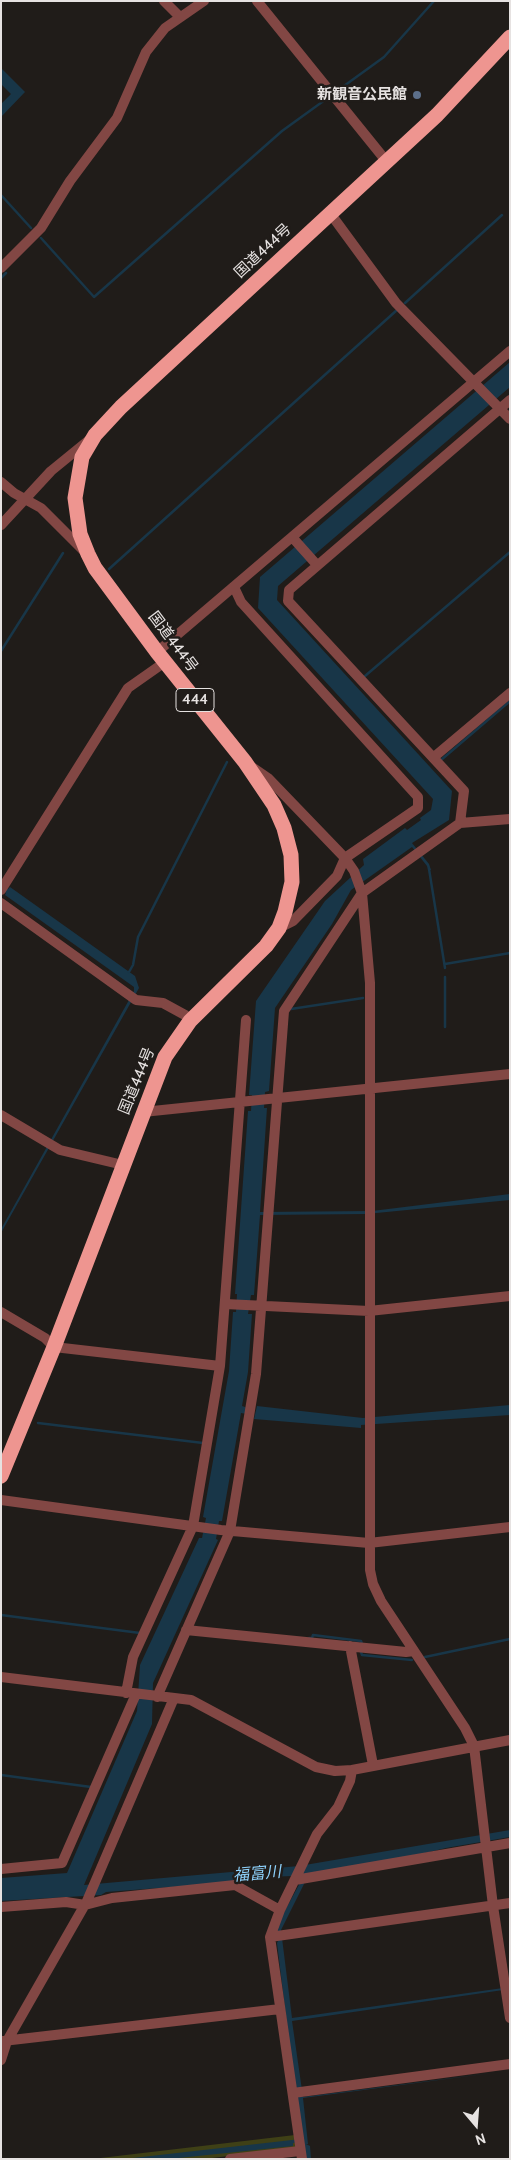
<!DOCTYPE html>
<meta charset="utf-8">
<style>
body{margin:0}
#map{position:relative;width:511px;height:2160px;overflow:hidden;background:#201c19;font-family:Cabin,sans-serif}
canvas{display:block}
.frame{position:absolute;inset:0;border:2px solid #e6e2e1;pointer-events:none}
.north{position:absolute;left:451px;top:2100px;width:50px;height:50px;-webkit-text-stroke:4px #201c19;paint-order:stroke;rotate:162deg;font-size:14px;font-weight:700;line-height:20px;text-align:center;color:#e6e2e1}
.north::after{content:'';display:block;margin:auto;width:18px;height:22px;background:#e6e2e1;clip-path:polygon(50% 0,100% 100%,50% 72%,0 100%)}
</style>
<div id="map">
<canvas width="511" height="2160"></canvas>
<div class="frame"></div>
<div class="north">N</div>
</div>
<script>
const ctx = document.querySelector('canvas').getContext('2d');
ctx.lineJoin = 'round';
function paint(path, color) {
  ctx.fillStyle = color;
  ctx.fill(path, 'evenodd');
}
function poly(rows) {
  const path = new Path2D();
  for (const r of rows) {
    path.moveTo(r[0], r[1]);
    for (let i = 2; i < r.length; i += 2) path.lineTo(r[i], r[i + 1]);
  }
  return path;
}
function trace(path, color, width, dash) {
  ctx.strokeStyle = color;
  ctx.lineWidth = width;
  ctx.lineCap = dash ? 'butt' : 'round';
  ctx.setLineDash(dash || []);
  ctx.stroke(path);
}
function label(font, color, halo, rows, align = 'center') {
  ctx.font = font + ' Cabin,"Noto Sans JP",sans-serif';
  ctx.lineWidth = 5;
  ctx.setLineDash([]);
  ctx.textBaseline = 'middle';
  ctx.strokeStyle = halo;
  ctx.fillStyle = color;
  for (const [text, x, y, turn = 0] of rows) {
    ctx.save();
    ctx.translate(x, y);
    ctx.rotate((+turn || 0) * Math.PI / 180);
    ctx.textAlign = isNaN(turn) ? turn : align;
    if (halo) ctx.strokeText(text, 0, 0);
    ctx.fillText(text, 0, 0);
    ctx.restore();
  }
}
paint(poly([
 [295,2135,297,2147,294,2148,204,2159,92,2159]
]), '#3f4016');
paint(poly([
 [1,68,25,92,1,117,1,104,11,94,1,84],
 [510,362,510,387,278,586,277,600,452,791,449,820,412,843,429,864,431,870,428,870,427,866,412,847,351,890,332,924,275,1008,269,1091,265,1092,264,1108,267,1108,260,1212,372,1211,510,1194,510,1200,366,1214,260,1215,254,1295,251,1295,248,1314,252,1314,248,1372,242,1406,248,1408,247,1414,241,1413,222,1521,219,1521,216,1539,218,1540,153,1683,152,1724,84,1885,299,1866,510,1830,510,1837,446,1848,305,1882,281,1930,292,2018,510,1987,510,1989,292,2021,303,2097,499,2072,303,2098,308,2144,306,2144,310,2146,311,2159,305,2159,305,2145,302,2142,293,2143,293,2146,169,2159,124,2159,301,2139,277,1943,279,1939,278,1931,275,1929,301,1881,292,1876,269,1877,252,1881,106,1892,101,1895,1,1901,1,1878,67,1873,137,1711,140,1665,199,1538,202,1538,206,1518,203,1517,229,1371,233,1312,236,1312,237,1294,235,1294,248,1111,251,1111,252,1095,249,1095,256,1001,325,901,364,865,363,859,405,828,407,830,421,820,420,818,431,810,433,799,258,608,260,577],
 [1,884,8,889,10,887,135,976,139,988,1,1233,1,1229,134,991,134,987,5,895,6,893,1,889],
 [510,1405,510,1415,361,1425,361,1428,254,1419,257,1406,363,1418]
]), '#183648');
trace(poly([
 [337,91,384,57,434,1],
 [1,195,31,228],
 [41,238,94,297,282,131,329,97],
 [1,278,6,273],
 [405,303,502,215],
 [109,569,397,310],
 [1,651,63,553],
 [365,676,510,552],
 [441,760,510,701],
 [429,869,445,968],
 [445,964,510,953],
 [129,972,133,965,138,937,227,762],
 [445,977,445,1027],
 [291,1009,363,998],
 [38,1423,203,1443],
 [1,1615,140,1633],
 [309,1638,312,1638,313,1635,361,1641,362,1644],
 [361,1652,362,1655,412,1660],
 [425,1657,510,1639],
 [1,1775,91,1787]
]), '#183648', 2.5);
trace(poly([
 [164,1,180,17],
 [257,1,387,162],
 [330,213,396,303,510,419],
 [1,268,41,228,70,181,117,118,146,52,165,28,204,1],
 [1,482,14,493,41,508,84,551],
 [1,525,51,471,89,440],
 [292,537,317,565],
 [234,587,241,602,418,797,418,808,345,858,337,876,293,921,279,928],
 [157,652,510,351],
 [434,757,510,693],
 [252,767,268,778,345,858,354,871,362,893,370,983,370,1570,373,1584,381,1601,465,1728,474,1746,493,1906,510,2018],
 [460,823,464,791,288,601,289,590,510,400],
 [1,890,128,688,165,662],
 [1,903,136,1000,163,1003,185,1015,190,1021],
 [143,1112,510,1074],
 [1,1115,60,1150,123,1165],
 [225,1304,369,1311,510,1296],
 [1,1312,45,1338,54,1347,220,1366],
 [1,1500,221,1530,369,1543,510,1527],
 [186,1630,406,1652,414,1651],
 [350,1646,373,1765],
 [1,1677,191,1700,316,1767,335,1771,352,1770],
 [126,1693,133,1657,193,1526,220,1366,246,1020],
 [157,1697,230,1531,256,1374,284,1011,362,893,460,823,510,819],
 [1,1869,62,1863,136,1694],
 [295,1880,510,1843],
 [1,1907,66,1902,85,1905,112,1898,235,1885,280,1910],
 [270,1937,510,1903],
 [3,2041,280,2009],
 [1,2060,7,2041,87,1901,174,1698],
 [293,2093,510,2064],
 [230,2159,300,2151],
 [302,2159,270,1937,280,1910,317,1834,338,1807,350,1781,352,1770,510,1740]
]), '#824744', 10);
trace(poly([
 [1,1476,54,1347,165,1057,190,1021,266,946,279,928,285,912,292,882,291,855,284,828,274,805,245,762,157,652,95,568,88,554,80,534,75,498,82,457,95,435,121,407,437,115,510,37]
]), '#ee9590', 15);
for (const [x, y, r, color] of [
 [417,95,5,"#5c6f8a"]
]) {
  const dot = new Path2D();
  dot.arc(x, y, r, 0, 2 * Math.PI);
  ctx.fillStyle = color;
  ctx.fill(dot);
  trace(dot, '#201c19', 2);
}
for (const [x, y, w] of [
 [195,700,38]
]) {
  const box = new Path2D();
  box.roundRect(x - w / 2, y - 11.5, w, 23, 4);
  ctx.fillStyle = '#201c19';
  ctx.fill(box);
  trace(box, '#e6e2e1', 1);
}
label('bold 14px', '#e6e2e1', null, [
 ["444",195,700]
]);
label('bold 15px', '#e6e2e1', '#201c19', [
 ["新観音公民館",407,95]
], 'right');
label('15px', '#e6e2e1', '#201c19', [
 ["国道444号",263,251,-43],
 ["国道444号",173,642,53],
 ["国道444号",137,1081,-68]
]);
label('italic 16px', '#8ed2fc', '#201c19', [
 ["福富川",257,1874,-5]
]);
</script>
